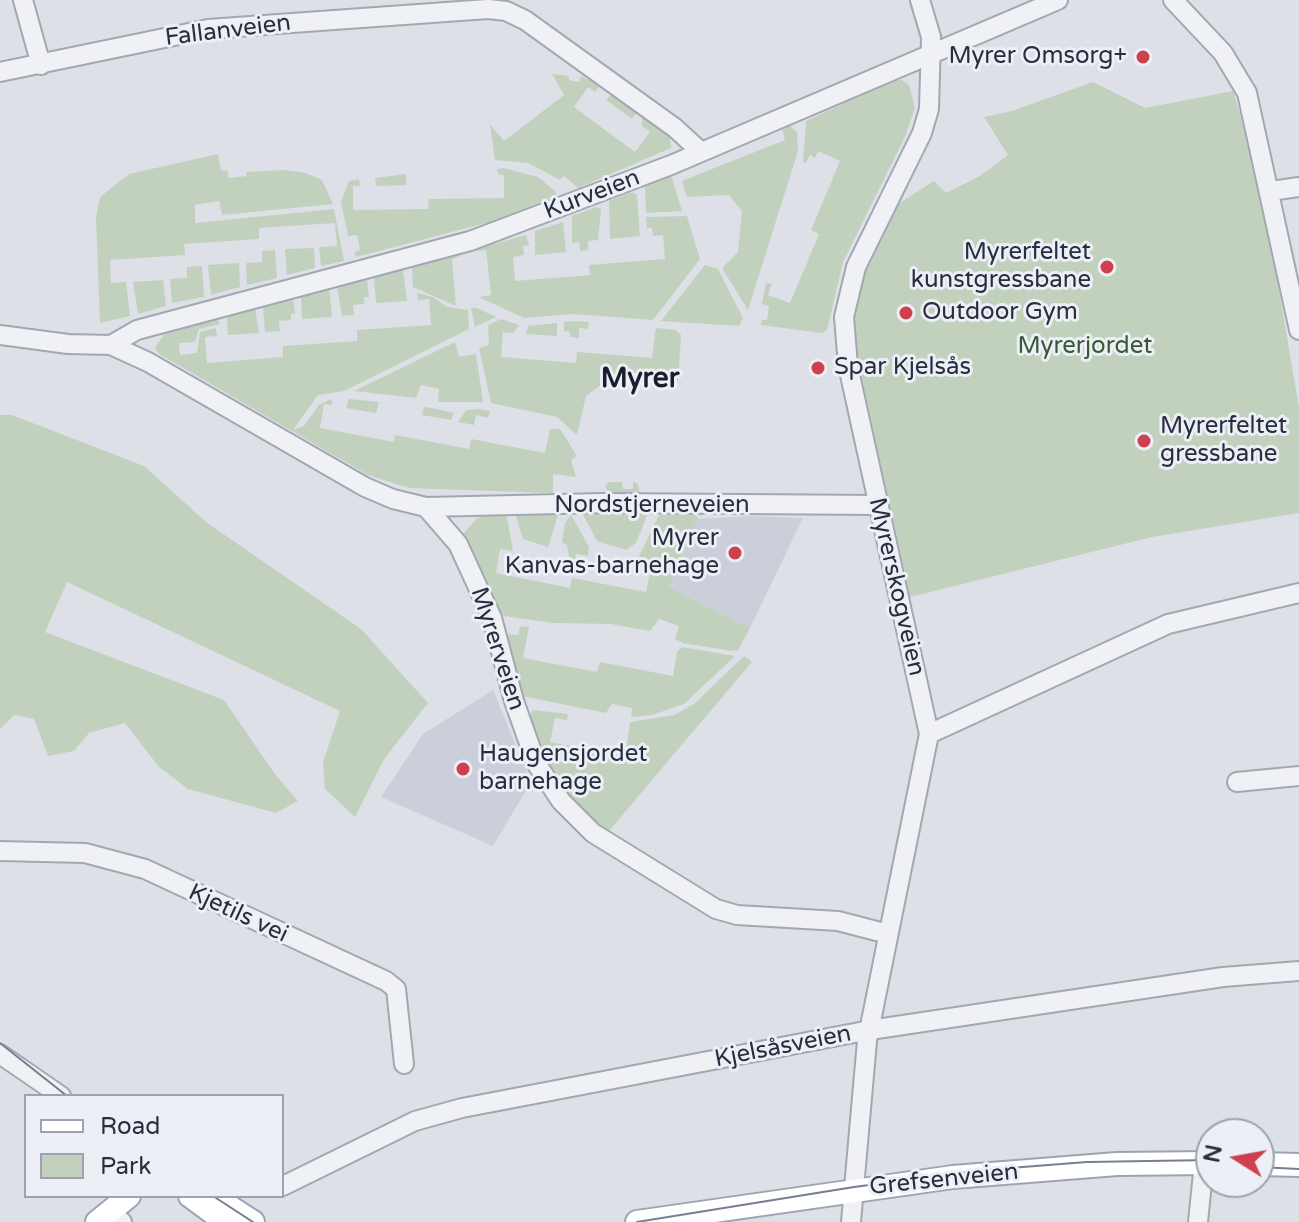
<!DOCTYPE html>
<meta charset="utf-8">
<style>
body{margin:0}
#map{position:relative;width:1299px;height:1222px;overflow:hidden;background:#dde0e7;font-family:"Varela Round",sans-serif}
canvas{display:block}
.legend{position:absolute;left:24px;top:1094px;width:260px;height:104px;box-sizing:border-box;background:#eceff5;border:2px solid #9da2ac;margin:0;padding:10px 14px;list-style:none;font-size:24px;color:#272e3e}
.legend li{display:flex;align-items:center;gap:16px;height:40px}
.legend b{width:40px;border:2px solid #9da2ac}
.north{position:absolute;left:1195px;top:1118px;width:80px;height:80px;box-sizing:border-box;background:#eceff5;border:2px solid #9da2ac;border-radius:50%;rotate:281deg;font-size:22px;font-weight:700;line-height:32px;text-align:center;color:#272e3e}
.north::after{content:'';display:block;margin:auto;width:28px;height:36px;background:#ce404e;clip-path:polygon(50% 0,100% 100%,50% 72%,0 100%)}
</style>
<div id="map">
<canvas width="1299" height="1222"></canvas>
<ul class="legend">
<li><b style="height:10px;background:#fff"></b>Road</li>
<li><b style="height:22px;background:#c2d1be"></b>Park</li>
</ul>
<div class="north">N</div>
</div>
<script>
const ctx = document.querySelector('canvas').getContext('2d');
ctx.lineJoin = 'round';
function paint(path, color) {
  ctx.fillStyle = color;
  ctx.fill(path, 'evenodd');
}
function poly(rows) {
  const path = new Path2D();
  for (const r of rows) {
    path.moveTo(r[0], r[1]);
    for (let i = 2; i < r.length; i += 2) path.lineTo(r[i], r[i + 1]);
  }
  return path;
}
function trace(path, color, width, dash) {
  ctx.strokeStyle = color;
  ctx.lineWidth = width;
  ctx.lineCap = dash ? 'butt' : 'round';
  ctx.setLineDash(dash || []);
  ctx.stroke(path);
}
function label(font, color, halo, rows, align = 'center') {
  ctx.font = font + ' "Varela Round",sans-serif';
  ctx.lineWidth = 6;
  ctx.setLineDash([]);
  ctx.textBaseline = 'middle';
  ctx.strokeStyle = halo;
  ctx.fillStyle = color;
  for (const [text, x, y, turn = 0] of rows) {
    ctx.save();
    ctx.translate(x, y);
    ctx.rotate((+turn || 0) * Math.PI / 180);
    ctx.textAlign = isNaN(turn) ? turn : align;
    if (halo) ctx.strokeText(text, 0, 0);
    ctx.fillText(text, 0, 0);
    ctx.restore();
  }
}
paint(poly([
 [753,516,803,518,750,628,669,587,698,519],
 [493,690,531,782,493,846,381,797,423,734]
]), '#cbcfd9');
paint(poly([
 [552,74,569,76,569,80,579,82,581,76,600,85,595,92,588,87,574,107,635,152,650,132,642,126,642,116,670,137,671,148,578,188,564,176,560,180,528,163,495,160,490,124,504,141,564,95],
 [892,81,902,80,909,85,915,108,904,139,843,262,827,330,822,333,761,325,762,320,767,320,769,306,762,304,766,283,772,284,768,295,790,303,819,234,811,230,840,161,818,151,815,158,810,155,806,163,803,162,806,121],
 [1093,82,1145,108,1233,91,1261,183,1299,408,1299,513,1152,537,910,597,853,338,854,313,869,259,898,204,934,181,946,193,980,176,1008,155,984,117,1012,111],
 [612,94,637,112,632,119,606,100],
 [789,125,797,132,798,151,748,310,722,268,738,252,742,211,729,195,687,197,682,181,785,140,782,128],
 [218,154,221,171,227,170,229,178,247,176,246,172,284,170,306,173,322,180,333,204,222,215,219,201,195,205,195,223,334,209,344,261,321,266,319,247,337,246,335,223,259,228,259,239,184,244,185,255,110,260,111,283,126,282,130,316,100,323,96,217,100,197,129,174],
 [503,168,538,177,556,192,556,196,490,222,356,257,354,252,360,250,357,235,348,236,341,202,349,181,359,179,360,186,353,186,353,210,428,209,429,199,504,198,504,175,498,174,497,169],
 [406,174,406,185,376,186,375,178],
 [671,175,682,211,646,213,645,186],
 [632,192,637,195,640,236,610,239,609,201],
 [596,207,601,209,598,240,588,241,588,250,580,251,579,242,572,243,572,216],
 [687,216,700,259,653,320,574,314,524,318,479,297,491,295,486,250,476,251,479,248,526,235,529,245,523,246,524,255,513,257,515,281,590,275,589,265,665,259,663,235,653,236,652,228,647,228,646,217],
 [563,222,566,252,535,255,535,231],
 [314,248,315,268,287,275,285,249],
 [275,250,277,278,247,285,246,263,262,262,262,251],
 [462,255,452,260,456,306,413,287,412,267],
 [239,263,240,287,211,295,208,265],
 [705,265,718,269,743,318,739,326,661,321],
 [202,266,204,297,172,303,170,279,187,278,187,267],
 [403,270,407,301,376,303,374,277],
 [163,280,166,306,138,314,133,282],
 [367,280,369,297,364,297,364,304,353,305,354,315,342,316,337,287],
 [329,287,332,317,302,319,301,295],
 [417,293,433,297,447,307,468,310,469,329,344,391,318,395,293,430,304,426,319,405,331,399,332,405,324,404,320,428,394,442,395,435,469,449,471,439,545,453,550,429,560,429,577,456,571,460,576,477,553,474,553,493,409,488,368,475,159,354,155,348,167,330,217,317,220,324,199,329,195,342,179,343,180,355,197,353,200,332,216,328,217,336,205,337,207,363,283,357,283,346,357,341,357,330,431,325,429,299,418,300],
 [293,297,295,313,291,314,291,320,279,321,280,331,265,332,263,305],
 [255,308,259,333,228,335,227,314],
 [471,308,477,308,496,317,475,327],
 [501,319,519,325,513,333,503,332,501,357,576,363,577,352,652,358,656,328,676,330,681,335,678,382,613,376,586,396,577,435,557,417,491,403,479,348,489,345,488,325],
 [564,322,576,321,589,322,588,329,579,328,579,338,570,337,570,332,564,331],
 [557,323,557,336,526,334,528,326],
 [455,342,459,357,476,354,483,402,438,402,439,389,421,385,416,398,354,391],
 [349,399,379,402,376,413,346,408],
 [424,407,432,408,454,413,451,420,422,415],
 [466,410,478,409,490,411,488,418,476,415,474,425,458,422],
 [0,415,12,415,144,466,206,522,361,629,428,703,384,759,355,817,325,789,323,762,340,711,67,582,45,632,224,700,277,777,298,801,276,813,188,789,159,767,125,723,89,733,74,751,48,756,34,719,14,715,0,729],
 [609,482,622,482,623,489,633,489,633,482,637,483,640,493,610,493,605,487],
 [492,511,504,512,507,517,513,551,500,549,496,573,570,588,572,578,646,592,651,568,640,566,639,557,657,519,662,512,695,514,698,519,669,587,750,628,738,650,732,651,683,643,675,639,679,626,659,619,650,631,611,624,553,623,504,616,497,611,462,535,476,519],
 [581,511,642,512,648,513,636,543,626,550,597,541],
 [559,512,548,547,523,539,515,513],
 [571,515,589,547,588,556,576,554,574,563,570,562,567,545,562,542,565,523],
 [520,626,529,627,523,658,597,672,600,662,673,676,677,652,682,647,735,656,684,704,652,715,631,717,632,708,612,704,606,713,522,696,504,634,518,635],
 [744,656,752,662,608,832,570,800,539,753,528,718,533,710,568,714,567,720,555,718,550,742,625,757,630,722,674,715,694,704]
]), '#c2d1be');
const minor = poly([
 [23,0,41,65],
 [1173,0,1223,53,1247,93,1299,330],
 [0,72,208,29,488,9,506,11,525,20,675,128,700,151],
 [1271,191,1299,187],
 [0,335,68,344,111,345,148,362,365,487,393,499,426,507,458,544,492,618,514,701,536,763,561,801,593,833,716,909,737,915,838,921,888,934],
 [111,345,137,330,470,241,671,165,1058,0],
 [426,507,603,503,878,505],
 [929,734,1168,624,1299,593],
 [1237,782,1299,776],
 [0,851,85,853,145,869,386,981,396,989,404,1064],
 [0,1054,61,1096],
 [283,1186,415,1121,462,1108,870,1030,1223,977,1299,971],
 [109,1212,122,1222],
 [851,1222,867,1041,929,734,848,366,844,317,856,267,922,133,929,109,931,37,920,0],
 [1198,1222,1204,1163]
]);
const major = poly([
 [1259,1164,1299,1165],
 [190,1196,224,1221],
 [213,1196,253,1222],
 [97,1222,129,1196],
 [637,1222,953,1177,1117,1164,1211,1163]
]);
trace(minor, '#a3a7b1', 22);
trace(major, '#9ca4b3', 26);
trace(minor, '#f0f1f5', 18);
trace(major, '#fff', 22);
trace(poly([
 [0,1043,67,1096],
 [1259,1167,1299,1169],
 [213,1196,253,1222],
 [637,1222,854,1187,984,1170,1087,1162,1211,1160]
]), '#767f91', 2);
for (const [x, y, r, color] of [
 [1143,57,8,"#ce404e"],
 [1107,267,8,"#ce404e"],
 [906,313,8,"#ce404e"],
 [818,368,8,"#ce404e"],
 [1144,441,8,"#ce404e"],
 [735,553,8,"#ce404e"],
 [463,769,8,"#ce404e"]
]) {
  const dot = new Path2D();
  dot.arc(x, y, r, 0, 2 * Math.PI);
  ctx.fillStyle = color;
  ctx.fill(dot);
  trace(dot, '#eceff5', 3);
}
label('24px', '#272e3e', '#eceff5', [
 ["Fallanveien",228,31,-7],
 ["Kurveien",592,195,-21],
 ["Nordstjerneveien",652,506],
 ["Myrerskogveien",896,587,77],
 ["Myrerveien",497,649,72],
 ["Kjetils vei",238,914,25],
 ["Kjelsåsveien",783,1047,-11],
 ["Grefsenveien",944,1180,-6]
]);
label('24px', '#272e3e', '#eceff5', [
 ["Myrer Omsorg+",1127,57,"right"],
 ["Myrerfeltet",1091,253,"right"],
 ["kunstgressbane",1091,281,"right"],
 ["Outdoor Gym",922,313],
 ["Spar Kjelsås",834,368],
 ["Myrerfeltet",1160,427],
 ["gressbane",1160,455],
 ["Myrer",719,539,"right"],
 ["Kanvas-barnehage",719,567,"right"],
 ["Haugensjordet",479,755],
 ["barnehage",479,783]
], 'left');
label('24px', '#395934', '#eceff5', [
 ["Myrerjordet",1085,347]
]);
label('bold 28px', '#191f2e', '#eceff5', [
 ["Myrer",640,380]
]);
</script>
